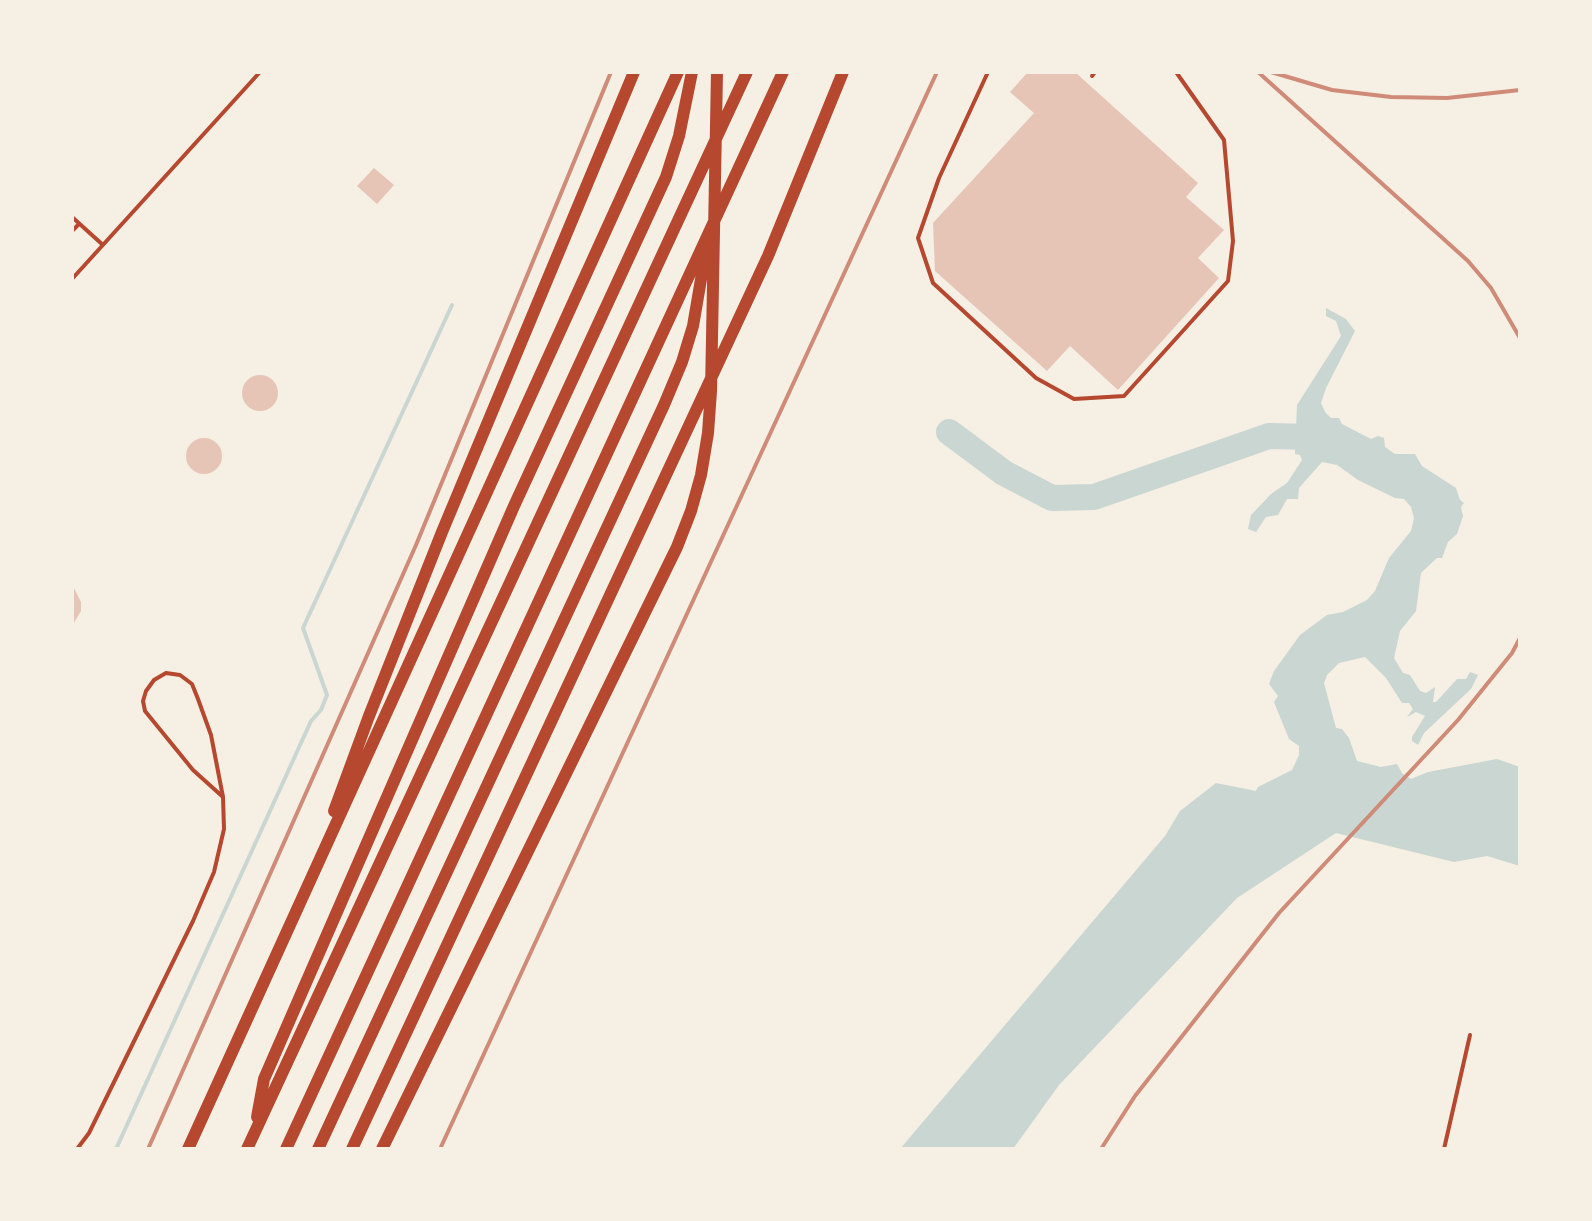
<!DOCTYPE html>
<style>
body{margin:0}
#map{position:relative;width:1592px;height:1221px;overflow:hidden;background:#f6efe4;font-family:"DejaVu Sans",sans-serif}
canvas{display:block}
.frame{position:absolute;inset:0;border:74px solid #f6efe4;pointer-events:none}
</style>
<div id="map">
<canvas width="1592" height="1221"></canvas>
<div class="frame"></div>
</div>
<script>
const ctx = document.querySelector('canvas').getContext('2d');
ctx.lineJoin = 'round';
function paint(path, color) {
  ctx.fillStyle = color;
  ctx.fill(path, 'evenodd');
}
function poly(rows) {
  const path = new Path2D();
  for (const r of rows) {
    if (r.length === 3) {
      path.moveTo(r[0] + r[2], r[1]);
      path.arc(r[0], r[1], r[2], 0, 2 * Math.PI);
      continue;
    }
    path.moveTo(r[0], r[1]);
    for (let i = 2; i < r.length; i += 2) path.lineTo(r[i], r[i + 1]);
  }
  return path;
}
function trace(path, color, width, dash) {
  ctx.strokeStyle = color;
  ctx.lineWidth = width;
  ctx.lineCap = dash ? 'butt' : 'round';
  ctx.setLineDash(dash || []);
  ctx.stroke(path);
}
paint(poly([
 [1326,308,1346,319,1355,331,1326,388,1321,403,1325,412,1331,418,1339,418,1342,424,1371,439,1378,436,1384,438,1385,447,1395,454,1415,454,1422,466,1456,488,1460,500,1464,503,1461,507,1463,516,1457,534,1448,542,1442,558,1437,558,1421,573,1416,611,1400,631,1394,658,1403,673,1410,675,1420,691,1426,693,1435,687,1433,702,1436,702,1457,679,1466,679,1470,672,1478,675,1471,689,1424,733,1418,745,1412,741,1412,737,1425,716,1416,712,1407,717,1413,709,1409,703,1402,703,1386,678,1365,657,1339,663,1327,675,1324,683,1336,728,1342,729,1349,738,1357,761,1381,767,1397,764,1402,773,1411,779,1428,772,1497,759,1520,767,1520,866,1487,856,1454,862,1336,833,1237,898,1059,1085,1013,1149,900,1149,1165,836,1180,811,1216,783,1256,791,1258,787,1292,770,1299,755,1299,746,1289,739,1274,702,1278,696,1269,684,1274,671,1300,635,1327,615,1343,612,1367,600,1375,591,1389,558,1411,531,1414,518,1411,507,1404,499,1395,498,1358,480,1337,465,1322,462,1299,488,1298,499,1287,499,1278,515,1266,517,1256,532,1248,529,1251,515,1271,494,1287,483,1302,460,1300,455,1295,454,1297,405,1341,336,1336,321,1326,316]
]), '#c9d6d2');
trace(poly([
 [116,1149,311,721,321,710,327,695,303,628,452,305]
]), '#c9d6d2', 4);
trace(poly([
 [949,432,1004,473,1052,498,1094,497,1269,436,1313,437,1330,443]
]), '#c9d6d2', 26);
paint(poly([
 [1028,72,1075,72,1198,183,1186,197,1224,230,1198,258,1219,278,1118,390,1070,346,1047,371,935,271,933,223,1034,113,1010,92],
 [374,168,394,185,377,204,357,186],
 [260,393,18],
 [204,456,18],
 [72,584,81,602,81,611,72,626]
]), '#e6c5b7');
trace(poly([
 [988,72,939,178,918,238,933,283,1036,378,1074,399,1124,396,1228,281,1233,241,1224,140,1176,72],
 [1092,76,1095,72],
 [72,217,103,245],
 [72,231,79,224],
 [72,279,260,72],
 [77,1149,89,1133,193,921,214,872,224,829,223,797,211,735,198,699,192,684,180,675,166,673,154,680,146,691,143,701,145,711,193,770,223,797],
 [1444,1149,1470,1035]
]), '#b5482f', 4);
trace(poly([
 [334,811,369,716,442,532,634,72],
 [257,1117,264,1079,514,506,666,177,679,136,692,72],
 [188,1149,678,72],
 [247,1149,747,72],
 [286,1149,783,72],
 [318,1149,664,405,682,362,693,326,706,250],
 [352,1149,768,256,843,72],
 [382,1149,677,547,691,511,701,475,708,433,711,391,717,72]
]), '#b5482f', 12);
trace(poly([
 [1258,72,1468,261,1491,288,1520,338],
 [1271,72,1332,90,1391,97,1447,98,1520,90],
 [148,1149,416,545,611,72],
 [440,1149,937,72],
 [1101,1149,1135,1096,1279,913,1458,720,1512,653,1520,638]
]), '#cf8b77', 4);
</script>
